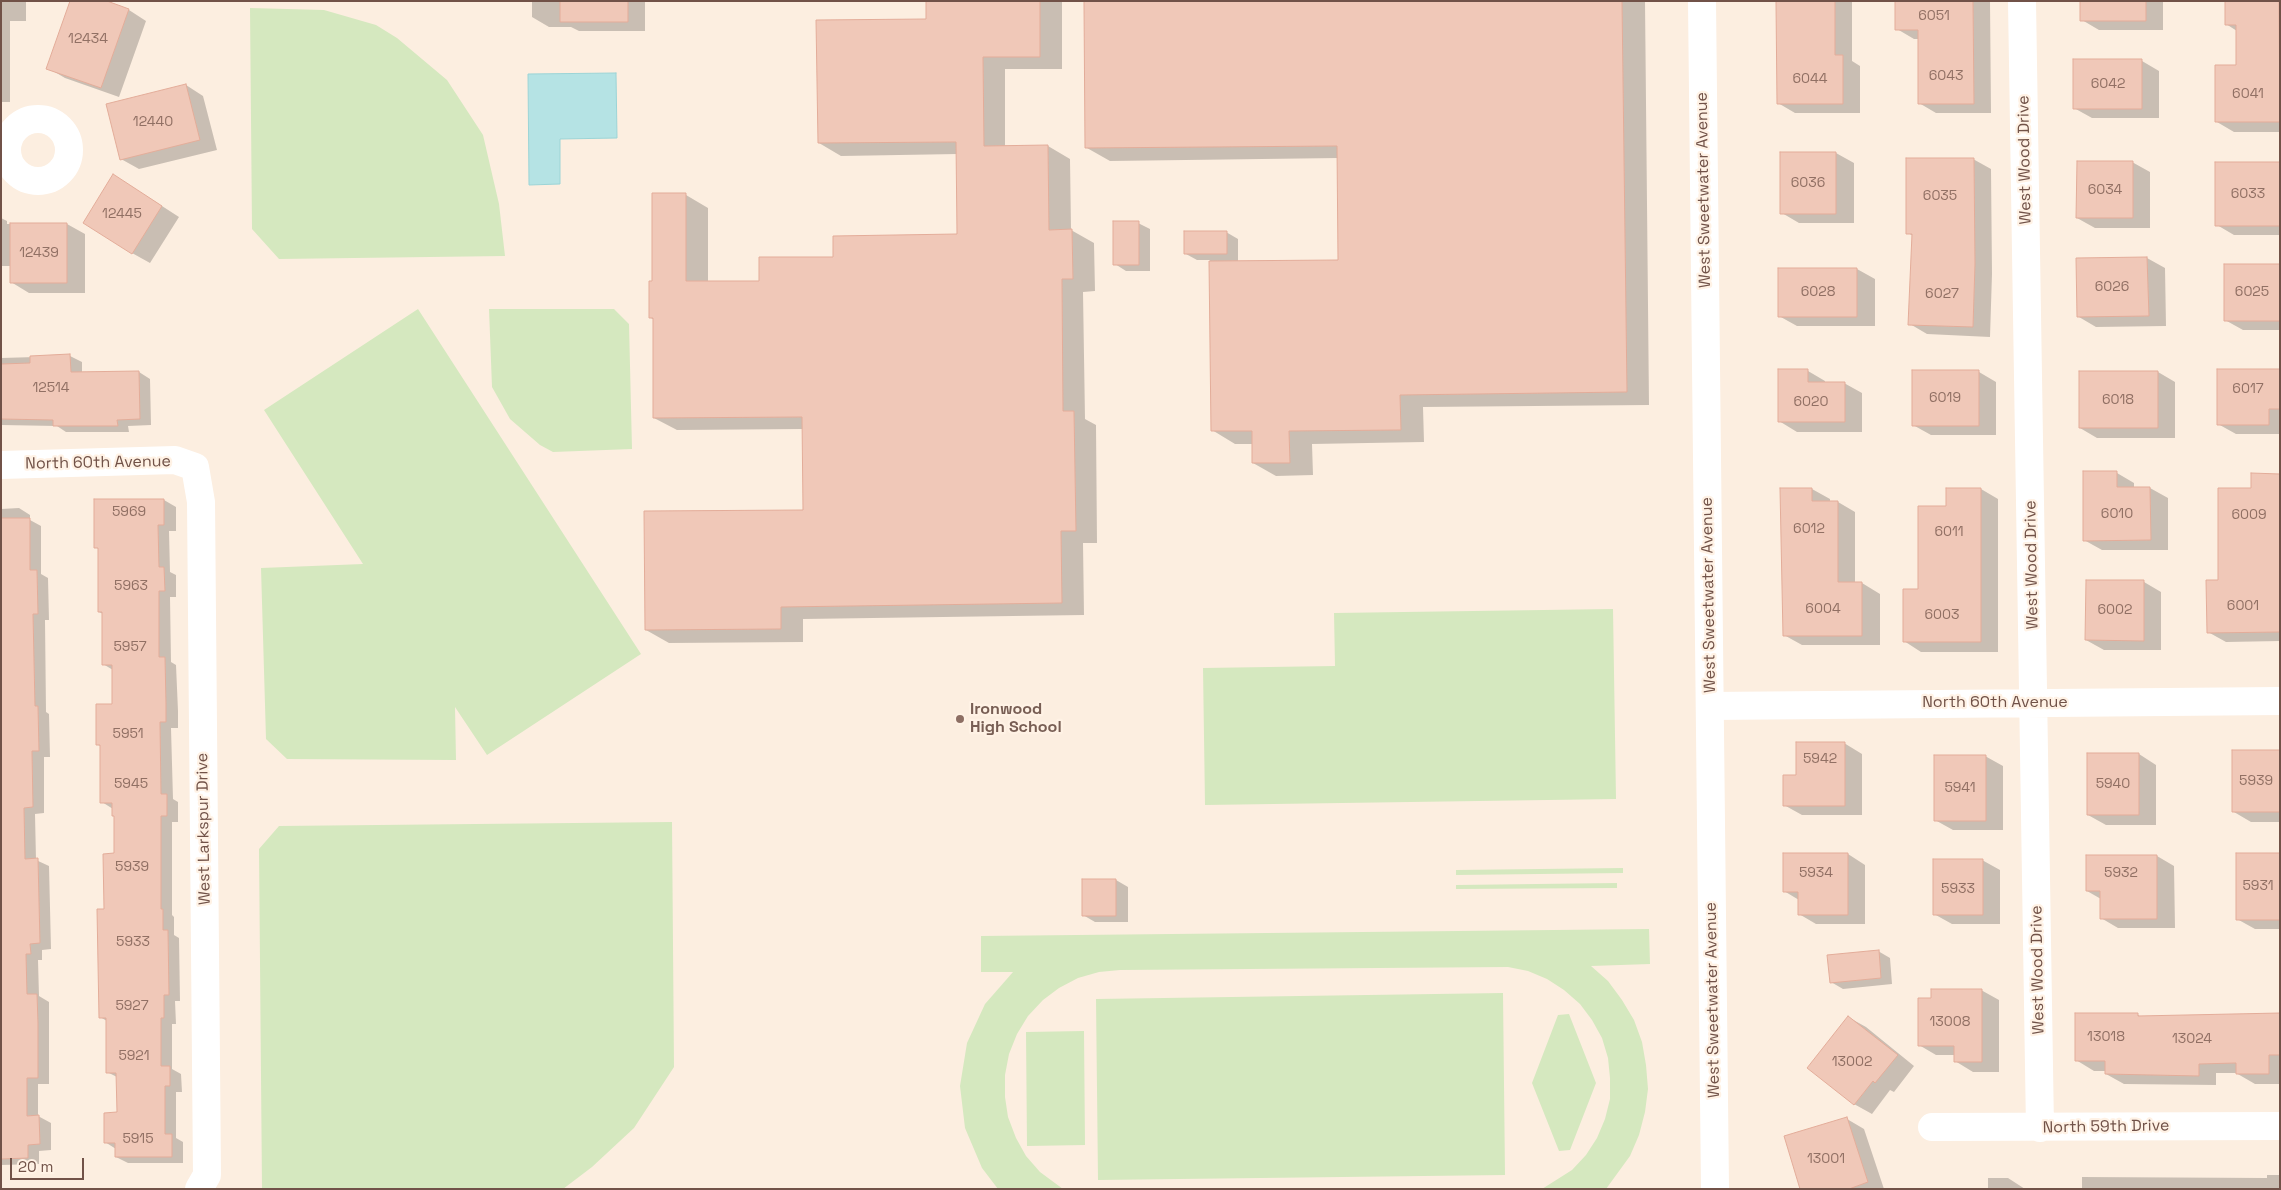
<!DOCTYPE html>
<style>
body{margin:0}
#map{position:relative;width:2281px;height:1190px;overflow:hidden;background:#fceee0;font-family:"Space Grotesk",sans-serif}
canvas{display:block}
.frame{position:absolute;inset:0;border:2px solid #715248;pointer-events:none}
.scale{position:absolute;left:10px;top:1158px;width:74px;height:22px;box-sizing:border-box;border:2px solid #715248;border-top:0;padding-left:6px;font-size:15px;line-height:18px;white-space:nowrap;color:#715248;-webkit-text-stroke:4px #fff2e5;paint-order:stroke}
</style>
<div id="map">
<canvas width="2281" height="1190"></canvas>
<div class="frame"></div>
<div class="scale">20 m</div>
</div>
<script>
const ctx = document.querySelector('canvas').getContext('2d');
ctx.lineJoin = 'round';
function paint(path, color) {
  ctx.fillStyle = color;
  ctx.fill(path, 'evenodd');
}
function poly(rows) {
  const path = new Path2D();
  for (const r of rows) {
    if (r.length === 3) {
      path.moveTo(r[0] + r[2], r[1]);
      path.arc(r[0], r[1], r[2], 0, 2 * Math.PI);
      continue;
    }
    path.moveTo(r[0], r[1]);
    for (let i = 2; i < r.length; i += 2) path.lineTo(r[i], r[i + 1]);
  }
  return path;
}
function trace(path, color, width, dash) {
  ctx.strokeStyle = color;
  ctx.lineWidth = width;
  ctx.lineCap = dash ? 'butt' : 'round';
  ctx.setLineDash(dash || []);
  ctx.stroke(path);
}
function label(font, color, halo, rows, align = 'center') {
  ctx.font = font + ' "Space Grotesk",sans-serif';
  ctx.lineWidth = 4.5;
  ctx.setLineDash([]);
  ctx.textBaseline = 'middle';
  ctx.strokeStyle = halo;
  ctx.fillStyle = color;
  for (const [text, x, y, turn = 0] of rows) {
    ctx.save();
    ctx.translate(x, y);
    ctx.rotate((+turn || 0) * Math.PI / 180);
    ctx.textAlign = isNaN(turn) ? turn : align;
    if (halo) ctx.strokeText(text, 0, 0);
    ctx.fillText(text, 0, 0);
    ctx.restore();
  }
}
paint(poly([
 [250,8,324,10,376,25,397,38,447,80,483,135,499,204,505,256,279,259,252,229],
 [418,309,641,654,487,755,455,707,456,760,287,759,266,739,261,568,363,564,264,410],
 [489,309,614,309,629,324,632,449,553,452,540,445,510,419,492,387],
 [1613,609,1616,799,1205,805,1203,668,1335,666,1334,613],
 [672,822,674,1067,634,1128,592,1167,563,1189,262,1189,259,849,279,826],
 [1623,868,1623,873,1456,875,1456,870],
 [1617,883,1617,888,1456,889,1456,885],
 [1649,929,1650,964,1591,966,1608,981,1622,1000,1634,1020,1642,1042,1646,1065,1648,1089,1645,1112,1639,1135,1630,1156,1606,1189,1542,1189,1572,1170,1586,1155,1597,1138,1605,1119,1610,1099,1610,1078,1608,1058,1602,1038,1592,1020,1580,1004,1564,990,1547,979,1528,971,1508,967,1120,970,1099,972,1078,978,1059,988,1043,1000,1028,1016,1017,1034,1009,1054,1005,1075,1005,1097,1008,1117,1016,1138,1026,1156,1040,1172,1063,1189,998,1189,982,1168,965,1128,960,1086,967,1043,985,1004,1013,972,981,972,981,936],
 [1503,993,1505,1175,1098,1180,1096,999],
 [1569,1014,1596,1083,1570,1150,1559,1151,1532,1083,1558,1015],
 [1084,1031,1085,1145,1027,1146,1026,1032]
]), '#d5e8bf');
const water = poly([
 [616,73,617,138,560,139,560,184,529,185,528,74,616,73]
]);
paint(water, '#b5e3e4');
trace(water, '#9cd4d6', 1);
paint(poly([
 [1,1,26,1,26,21,10,21,10,102,1,102],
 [103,1,129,10,146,21,119,97,65,78,48,68],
 [532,1,645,1,645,31,579,31,571,27,549,27,532,17],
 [927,1,1062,1,1062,69,1005,69,1005,147,1048,146,1070,159,1071,230,1094,243,1095,291,1083,292,1085,419,1096,425,1097,543,1083,543,1084,615,803,619,803,642,669,643,646,630,804,511,803,429,677,430,654,418,654,320,651,318,654,283,654,195,686,195,708,208,708,283,760,283,834,258,958,236,958,154,841,156,819,143,927,20],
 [1085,1,1645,1,1649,405,1423,407,1424,442,1312,444,1313,475,1276,476,1253,463,1253,444,1235,444,1212,430,1210,260,1197,260,1186,254,1226,232,1238,239,1238,262,1340,261,1339,158,1110,161,1087,148],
 [1777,1,1852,1,1852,61,1860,66,1860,113,1795,113,1778,103],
 [1897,1,1990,1,1991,113,1936,113,1919,103,1919,39,1914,39,1897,29],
 [2082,1,2163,1,2163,30,2099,30,2082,20],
 [2226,1,2280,1,2280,132,2234,132,2217,122,2237,66,2237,31,2226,24],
 [2142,61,2159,71,2159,118,2092,118,2074,108],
 [186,85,203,96,217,150,139,169,121,159],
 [1836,153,1854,163,1854,223,1799,223,1782,213],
 [1973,159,1991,169,1992,274,1990,337,1927,334,1910,324,1913,236,1908,233],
 [2132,162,2150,172,2150,228,2095,228,2077,218],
 [2280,163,2280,235,2234,235,2217,225],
 [131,186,179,217,150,263,132,253],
 [1,218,7,221,7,224,67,224,85,234,85,293,29,293,11,282,11,266,1,266],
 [1138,223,1150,229,1150,271,1126,271,1115,264],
 [2147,258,2165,268,2166,326,2096,327,2079,317,2077,260],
 [2280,265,2280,330,2243,330,2225,320],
 [1857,269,1875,279,1875,326,1797,326,1779,316],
 [70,356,82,362,82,373,139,372,150,379,151,425,128,426,129,432,66,432,57,426,1,425,1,358],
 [1808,371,1825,381,1825,383,1844,383,1862,393,1862,432,1797,432,1779,421],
 [2280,371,2280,434,2236,434,2218,424],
 [1979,372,1996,382,1996,435,1931,435,1913,425],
 [2158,372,2175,382,2175,438,2097,438,2080,428],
 [2117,473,2134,483,2134,488,2150,488,2168,498,2168,550,2102,550,2084,540],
 [2280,475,2280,641,2226,642,2208,632,2220,581,2252,489],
 [1782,489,1812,489,1830,499,1830,502,1838,502,1855,512,1855,583,1862,583,1880,594,1880,645,1802,645,1784,635],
 [1981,489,1998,499,1998,652,1921,652,1904,641,1919,590,1947,508],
 [164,500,176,507,176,531,169,531,170,572,176,575,176,597,170,597,171,662,176,665,178,711,178,728,171,728,173,799,178,802,178,822,172,822,172,915,174,917,174,935,179,938,180,1001,175,1001,176,1024,172,1024,172,1069,181,1074,182,1092,176,1092,176,1138,183,1142,183,1163,128,1163,116,1157,116,1149,105,1142,118,1114,117,1077,107,1072,107,1021,100,1017,105,910,116,854,116,817,113,816,113,809,102,802,101,746,98,745,113,705,113,670,103,664,103,614,99,612,99,549,95,547],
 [19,508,30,515,30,520,41,526,41,574,48,578,49,620,45,620,46,712,49,714,50,757,44,757,44,813,35,814,36,860,49,866,51,949,42,950,42,960,38,960,39,996,49,1002,49,1084,38,1084,38,1116,51,1123,51,1150,39,1151,39,1164,1,1165,1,509],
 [2144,582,2161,592,2161,650,2104,650,2086,640],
 [1844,743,1862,754,1862,815,1802,815,1784,805,1797,776],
 [2280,752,2280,822,2251,822,2234,812],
 [2139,754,2156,765,2156,825,2106,825,2088,815],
 [1985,756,2003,766,2003,830,1953,830,1935,820],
 [1848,854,1865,865,1865,924,1816,924,1799,914,1799,900,1784,891],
 [2280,854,2280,929,2255,929,2237,919],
 [2157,856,2174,866,2175,928,2118,928,2101,918,2101,899,2087,891],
 [1982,860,2000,870,2000,924,1952,924,1934,914],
 [1116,880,1128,887,1128,922,1095,922,1083,915],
 [1878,951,1890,958,1892,984,1843,989,1831,982],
 [1981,990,1999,1000,1999,1072,1973,1072,1955,1061,1955,1055,1936,1055,1919,1045,1932,1000],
 [2137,1014,2141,1017,2280,1015,2280,1084,2255,1084,2236,1073,2216,1073,2216,1085,2124,1084,2106,1074,2106,1071,2094,1071,2076,1060],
 [1848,1017,1866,1027,1914,1066,1894,1092,1890,1090,1872,1114,1854,1104],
 [1847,1119,1864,1129,1884,1189,1801,1189],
 [2267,1175,2280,1175,2280,1189,2082,1189,2082,1177,2267,1178],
 [1988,1178,2008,1178,2025,1189,1988,1189]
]), '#0003');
const building = poly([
 [70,1,107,1,129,9,101,88,46,69,70,1],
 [560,1,628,1,628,22,560,22,560,1],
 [926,1,1040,1,1040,57,983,57,984,146,1048,145,1049,230,1072,229,1073,279,1062,279,1063,411,1074,411,1076,531,1061,531,1062,603,781,607,781,629,645,630,644,511,803,510,802,417,653,418,653,318,649,318,649,281,652,281,652,193,686,193,686,281,759,281,759,257,833,257,833,236,957,234,956,142,818,143,816,20,926,19,926,1],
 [1084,1,1622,1,1627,392,1400,395,1401,430,1289,431,1290,463,1252,463,1252,431,1211,431,1209,261,1338,260,1337,146,1085,148,1084,1],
 [1776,1,1835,1,1835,55,1843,55,1843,104,1777,104,1776,1],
 [1895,1,1973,1,1974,104,1918,104,1918,30,1895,30,1895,1],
 [2080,1,2146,1,2146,21,2080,21,2080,1],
 [2225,1,2279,1,2280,122,2215,122,2215,65,2236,65,2236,25,2225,25,2225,1],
 [2073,59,2142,59,2142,109,2073,109,2073,59],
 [186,84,200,140,120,160,106,104,186,84],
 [1780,152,1836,152,1836,214,1780,214,1780,152],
 [1906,158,1974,158,1975,264,1973,327,1908,325,1912,234,1906,234,1906,158],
 [2077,161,2133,161,2133,218,2076,218,2077,161],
 [2215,162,2280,162,2280,226,2215,226,2215,162],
 [113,174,162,206,132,254,83,223,113,174],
 [1113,221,1139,221,1139,265,1113,265,1113,221],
 [10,223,67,223,67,283,10,283,10,223],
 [1184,231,1227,231,1227,254,1184,254,1184,231],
 [2147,257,2149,316,2077,317,2076,258,2147,257],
 [2224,264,2280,264,2280,321,2224,321,2224,264],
 [1778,268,1857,268,1857,317,1778,317,1778,268],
 [70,354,71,372,139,371,140,419,117,420,118,426,53,426,53,420,1,419,1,364,30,363,30,356,70,354],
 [1778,369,1808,369,1808,382,1845,382,1845,422,1778,422,1778,369],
 [2217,369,2280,369,2280,409,2269,409,2269,425,2217,425,2217,369],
 [1912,370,1979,370,1979,426,1912,426,1912,370],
 [2079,371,2158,371,2158,428,2079,428,2079,371],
 [2083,471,2117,471,2117,487,2150,487,2151,540,2083,541,2083,471],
 [2251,473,2280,474,2280,632,2207,633,2206,580,2218,580,2218,488,2251,488,2251,473],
 [1780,488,1812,488,1812,501,1838,501,1838,582,1862,582,1862,636,1783,636,1780,488],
 [1946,488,1981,488,1981,642,1903,642,1903,589,1918,589,1918,506,1946,506,1946,488],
 [94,499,164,499,164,525,158,525,159,567,164,567,165,591,159,591,159,657,165,657,166,704,166,722,160,722,161,794,167,794,167,816,161,816,161,909,163,909,163,930,168,930,169,995,164,995,164,1018,161,1018,161,1066,170,1066,170,1086,165,1086,165,1134,172,1134,172,1157,115,1157,115,1143,104,1143,104,1113,117,1112,116,1073,106,1073,106,1018,99,1018,97,909,104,909,103,854,114,853,114,816,112,816,112,803,100,803,100,745,96,745,96,704,112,704,112,665,102,665,102,612,98,612,98,548,94,548,94,499],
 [1,518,30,518,30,570,37,570,38,614,33,614,35,706,38,706,39,751,32,751,33,807,24,808,25,859,38,858,40,943,30,944,31,954,26,954,27,994,37,994,38,1023,38,1078,27,1078,27,1116,39,1115,40,1144,28,1145,28,1158,1,1159,1,518],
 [2086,580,2144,580,2144,641,2085,640,2086,580],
 [1796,742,1845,742,1845,806,1783,806,1783,775,1796,775,1796,742],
 [2232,750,2280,750,2280,812,2232,812,2232,750],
 [2087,753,2139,753,2139,815,2087,815,2087,753],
 [1934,755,1986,755,1986,821,1934,821,1934,755],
 [1783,853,1848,853,1848,915,1798,915,1798,892,1783,892,1783,853],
 [2236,853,2280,853,2280,920,2236,920,2236,853],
 [2086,855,2157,855,2157,919,2100,919,2100,891,2086,891,2086,855],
 [1933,859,1983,859,1983,915,1933,915,1933,859],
 [1082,879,1116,879,1116,916,1082,916,1082,879],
 [1879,950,1881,978,1830,983,1827,955,1879,950],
 [1931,989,1982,989,1982,1062,1954,1062,1954,1046,1918,1046,1918,998,1931,998,1931,989],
 [2075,1013,2138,1013,2138,1016,2280,1013,2280,1055,2269,1055,2269,1074,2236,1074,2236,1063,2199,1064,2199,1076,2105,1074,2105,1061,2075,1061,2075,1013],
 [1848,1016,1898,1055,1875,1083,1873,1081,1854,1105,1807,1068,1848,1016],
 [1847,1117,1868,1182,1849,1189,1800,1189,1784,1136,1847,1117]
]);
paint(building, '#f0c8b8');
trace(building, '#e3ac99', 1);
trace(poly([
 [2022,1,2040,1128],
 [38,150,31],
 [1,465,175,460,195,467,201,502,207,1175,199,1189],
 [1710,706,2280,701],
 [1932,1127,2280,1126]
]), '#fff', 28);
trace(poly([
 [1702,1,1715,1189]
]), '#fff', 28);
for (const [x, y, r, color] of [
 [960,719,5,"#8d6e63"]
]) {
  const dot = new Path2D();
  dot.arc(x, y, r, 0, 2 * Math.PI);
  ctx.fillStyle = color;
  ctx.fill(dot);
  trace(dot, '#fff2e5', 2);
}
label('14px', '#917064', null, [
 ["6051",1934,16],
 ["12434",88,39],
 ["6043",1946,76],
 ["6044",1810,79],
 ["6042",2108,84],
 ["6041",2248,94],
 ["12440",153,122],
 ["6036",1808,183],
 ["6034",2105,190],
 ["6033",2248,194],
 ["6035",1940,196],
 ["12445",122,214],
 ["12439",39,253],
 ["6026",2112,287],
 ["6028",1818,292],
 ["6025",2252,292],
 ["6027",1942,294],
 ["12514",51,388],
 ["6017",2248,389],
 ["6019",1945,398],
 ["6018",2118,400],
 ["6020",1811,402],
 ["5969",129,512],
 ["6010",2117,514],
 ["6009",2249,515],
 ["6012",1809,529],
 ["6011",1949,532],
 ["5963",131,586],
 ["6001",2243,606],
 ["6004",1823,609],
 ["6002",2115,610],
 ["6003",1942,615],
 ["5957",130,647],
 ["5951",128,734],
 ["5942",1820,759],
 ["5939",2256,781],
 ["5945",131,784],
 ["5940",2113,784],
 ["5941",1960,788],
 ["5939",132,867],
 ["5934",1816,873],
 ["5932",2121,873],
 ["5931",2258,886],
 ["5933",1958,889],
 ["5933",133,942],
 ["5927",132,1006],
 ["13008",1950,1022],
 ["13018",2106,1037],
 ["13024",2192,1039],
 ["5921",134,1056],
 ["13002",1852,1062],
 ["5915",138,1139],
 ["13001",1826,1159]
]);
label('16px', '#715248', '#fff2e5', [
 ["West Wood Drive",2025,160,-91],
 ["West Sweetwater Avenue",1704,190,-91],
 ["North 60th Avenue",98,463,-1],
 ["West Wood Drive",2032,565,-91],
 ["West Sweetwater Avenue",1709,595,-91],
 ["North 60th Avenue",1995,703],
 ["West Larkspur Drive",204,829,-91],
 ["West Wood Drive",2038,970,-91],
 ["West Sweetwater Avenue",1713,1000,-91],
 ["North 59th Drive",2106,1127,-1]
]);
label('bold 16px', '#785e54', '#fff2e5', [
 ["Ironwood",970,710],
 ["High School",970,728]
], 'left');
</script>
